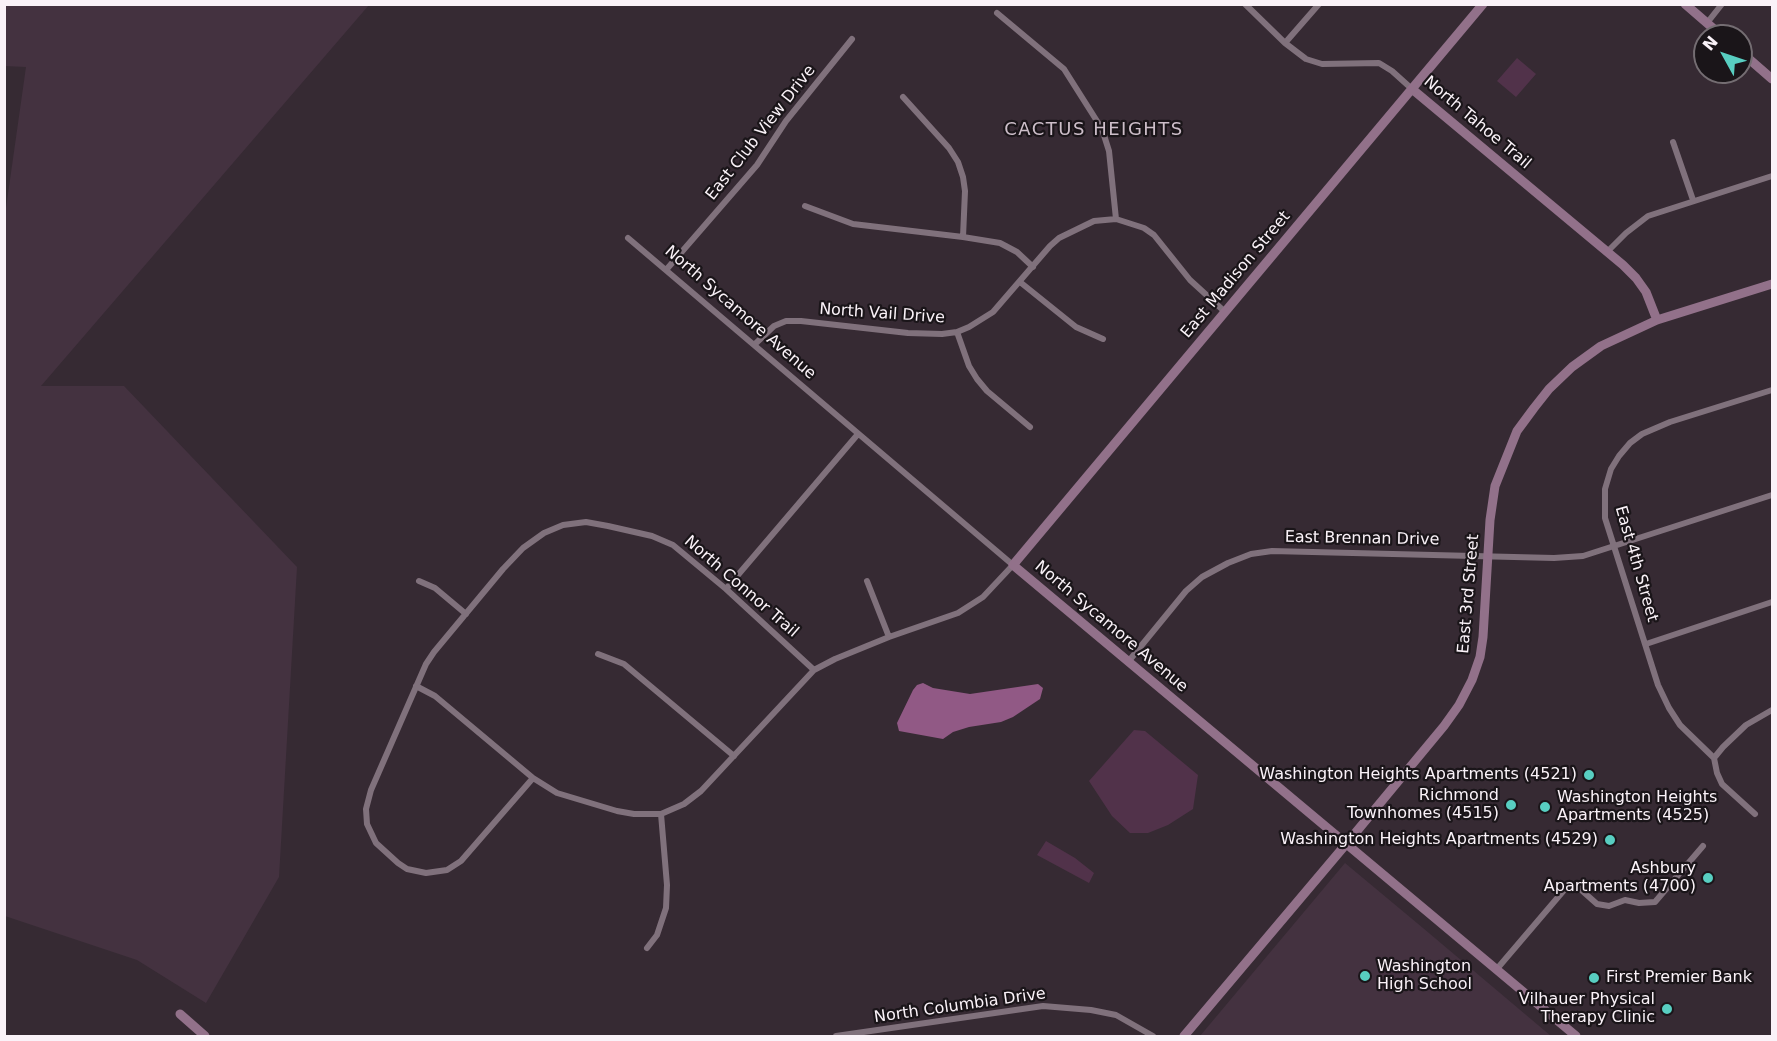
<!DOCTYPE html>
<style>
body{margin:0}
#map{position:relative;width:1777px;height:1041px;overflow:hidden;background:#362a33;font-family:"DejaVu Sans",sans-serif}
canvas{display:block}
.frame{position:absolute;inset:0;border:6px solid #faf2f8;pointer-events:none}
.north{position:absolute;left:1693px;top:24px;width:60px;height:60px;box-sizing:border-box;background:#1a1519;border:2px solid #746d72;border-radius:50%;rotate:310deg;font-size:16px;font-weight:700;line-height:24px;text-align:center;color:#faf2f8}
.north::after{content:'';display:block;margin:auto;width:21px;height:27px;background:#58cec1;clip-path:polygon(50% 0,100% 100%,50% 72%,0 100%)}
</style>
<div id="map">
<canvas width="1777" height="1041"></canvas>
<div class="frame"></div>
<div class="north">N</div>
</div>
<script>
const ctx = document.querySelector('canvas').getContext('2d');
ctx.lineJoin = 'round';
function paint(path, color) {
  ctx.fillStyle = color;
  ctx.fill(path, 'evenodd');
}
function poly(rows) {
  const path = new Path2D();
  for (const r of rows) {
    path.moveTo(r[0], r[1]);
    for (let i = 2; i < r.length; i += 2) path.lineTo(r[i], r[i + 1]);
  }
  return path;
}
function trace(path, color, width, dash) {
  ctx.strokeStyle = color;
  ctx.lineWidth = width;
  ctx.lineCap = dash ? 'butt' : 'round';
  ctx.setLineDash(dash || []);
  ctx.stroke(path);
}
function label(font, color, halo, rows, align = 'center') {
  ctx.font = font + ' "DejaVu Sans",sans-serif';
  ctx.lineWidth = 4.5;
  ctx.setLineDash([]);
  ctx.textBaseline = 'middle';
  ctx.strokeStyle = halo;
  ctx.fillStyle = color;
  for (const [text, x, y, turn = 0] of rows) {
    ctx.save();
    ctx.translate(x, y);
    ctx.rotate((+turn || 0) * Math.PI / 180);
    ctx.textAlign = isNaN(turn) ? turn : align;
    if (halo) ctx.strokeText(text, 0, 0);
    ctx.fillText(text, 0, 0);
    ctx.restore();
  }
}
paint(poly([
 [5,4,369,5,41,386,124,386,297,567,279,877,206,1003,137,960,5,916,4,222,26,67,5,66],
 [1345,863,1423,928,1551,1036,1200,1036]
]), '#443240');
paint(poly([
 [1517,58,1536,74,1516,97,1497,81],
 [1134,730,1145,731,1198,775,1193,809,1168,825,1148,833,1130,833,1112,816,1089,781],
 [1046,841,1075,858,1094,873,1089,883,1037,855]
]), '#51324a');
paint(poly([
 [923,683,933,688,970,694,1038,684,1043,688,1040,699,1013,717,1001,722,969,727,953,732,943,739,899,731,897,723,913,690,917,685]
]), '#915985');
trace(poly([
 [1245,4,1285,43,1306,59,1322,64,1379,63,1392,71,1412,89],
 [997,13,1064,69,1102,129,1109,151,1116,219],
 [1707,23,1722,4],
 [1285,43,1319,4],
 [903,97,949,148,958,162,963,177,965,191,963,237],
 [1673,142,1693,200],
 [805,206,853,224,963,237,1000,243,1017,252,1033,267],
 [1607,252,1626,233,1648,216,1772,176],
 [666,270,757,165,786,121,852,39],
 [1020,282,1076,327,1103,339],
 [957,332,969,366,977,379,987,391,1030,427],
 [754,345,774,326,786,321,801,321,908,333,942,334,957,332,969,327,993,312,1050,246,1059,238,1094,221,1116,219,1144,228,1154,235,1190,280,1224,311],
 [419,581,435,588,466,614],
 [867,581,889,637],
 [726,589,858,434],
 [1646,644,1772,602],
 [598,654,624,664,734,756],
 [1128,662,1186,591,1202,577,1228,563,1251,554,1272,551,1554,558,1583,556,1772,495],
 [416,686,435,696,533,778,557,793,617,811,634,814,661,814,684,804,701,791,814,670,835,659,889,637,958,613,983,597,1013,565,628,238],
 [1714,758,1680,725,1669,708,1658,685,1605,518,1605,489,1611,469,1619,456,1630,443,1642,434,1670,422,1772,390],
 [1714,758,1723,747,1746,725,1772,710],
 [1714,758,1717,773,1722,784,1755,814],
 [533,778,461,861,447,870,426,873,407,869,398,863,376,843,367,824,366,809,371,790,426,664,434,652,503,569,523,548,544,533,563,525,586,522,608,526,652,536,673,545,726,589,814,670],
 [647,948,657,935,666,908,667,885,661,814],
 [1496,970,1565,889,1579,888,1597,904,1609,906,1625,900,1639,903,1655,902,1703,846],
 [836,1036,1043,1006,1091,1010,1116,1015,1153,1036]
]), '#80717c', 6);
trace(poly([
 [1483,4,1013,565,1576,1036],
 [1685,4,1722,36],
 [1741,52,1772,79],
 [1412,89,1623,265,1636,278,1646,292,1657,320],
 [180,1014,205,1036],
 [1184,1036,1347,843,1444,726,1459,705,1472,680,1480,657,1483,637,1490,520,1495,486,1517,431,1534,408,1549,389,1572,367,1601,346,1657,320,1772,284]
]), '#92718a', 9);
for (const [x, y, r, color] of [
 [1589,775,6,"#58cec1"],
 [1511,805,6,"#58cec1"],
 [1545,807,6,"#58cec1"],
 [1610,840,6,"#58cec1"],
 [1708,878,6,"#58cec1"],
 [1365,976,6,"#58cec1"],
 [1594,978,6,"#58cec1"],
 [1667,1009,6,"#58cec1"]
]) {
  const dot = new Path2D();
  dot.arc(x, y, r, 0, 2 * Math.PI);
  ctx.fillStyle = color;
  ctx.fill(dot);
  trace(dot, '#1a1519', 2);
}
label('16px', '#faf2f8', '#1a1519', [
 ["North Tahoe Trail",1477,123,40],
 ["East Club View Drive",761,133,-52],
 ["East Madison Street",1236,275,-50],
 ["North Sycamore Avenue",740,313,41],
 ["North Vail Drive",882,314,4],
 ["East Brennan Drive",1362,539,1],
 ["East 4th Street",1636,564,74],
 ["North Connor Trail",741,587,41],
 ["East 3rd Street",1469,594,-85],
 ["North Sycamore Avenue",1111,627,40],
 ["North Columbia Drive",960,1006,-8]
]);
label('16px', '#faf2f8', '#1a1519', [
 ["Washington Heights Apartments (4521)",1577,775],
 ["Richmond",1499,796],
 ["Townhomes (4515)",1499,814],
 ["Washington Heights",1557,798,"left"],
 ["Apartments (4525)",1557,816,"left"],
 ["Washington Heights Apartments (4529)",1598,840],
 ["Ashbury",1696,869],
 ["Apartments (4700)",1696,887],
 ["Washington",1377,967,"left"],
 ["High School",1377,985,"left"],
 ["First Premier Bank",1606,978,"left"],
 ["Vilhauer Physical",1655,1000],
 ["Therapy Clinic",1655,1018]
], 'right');
ctx.letterSpacing = '1.5px';
label('18px', '#cdbec9', '#1a1519', [
 ["CACTUS HEIGHTS",1094,130]
]);
ctx.letterSpacing = '0px';
</script>
